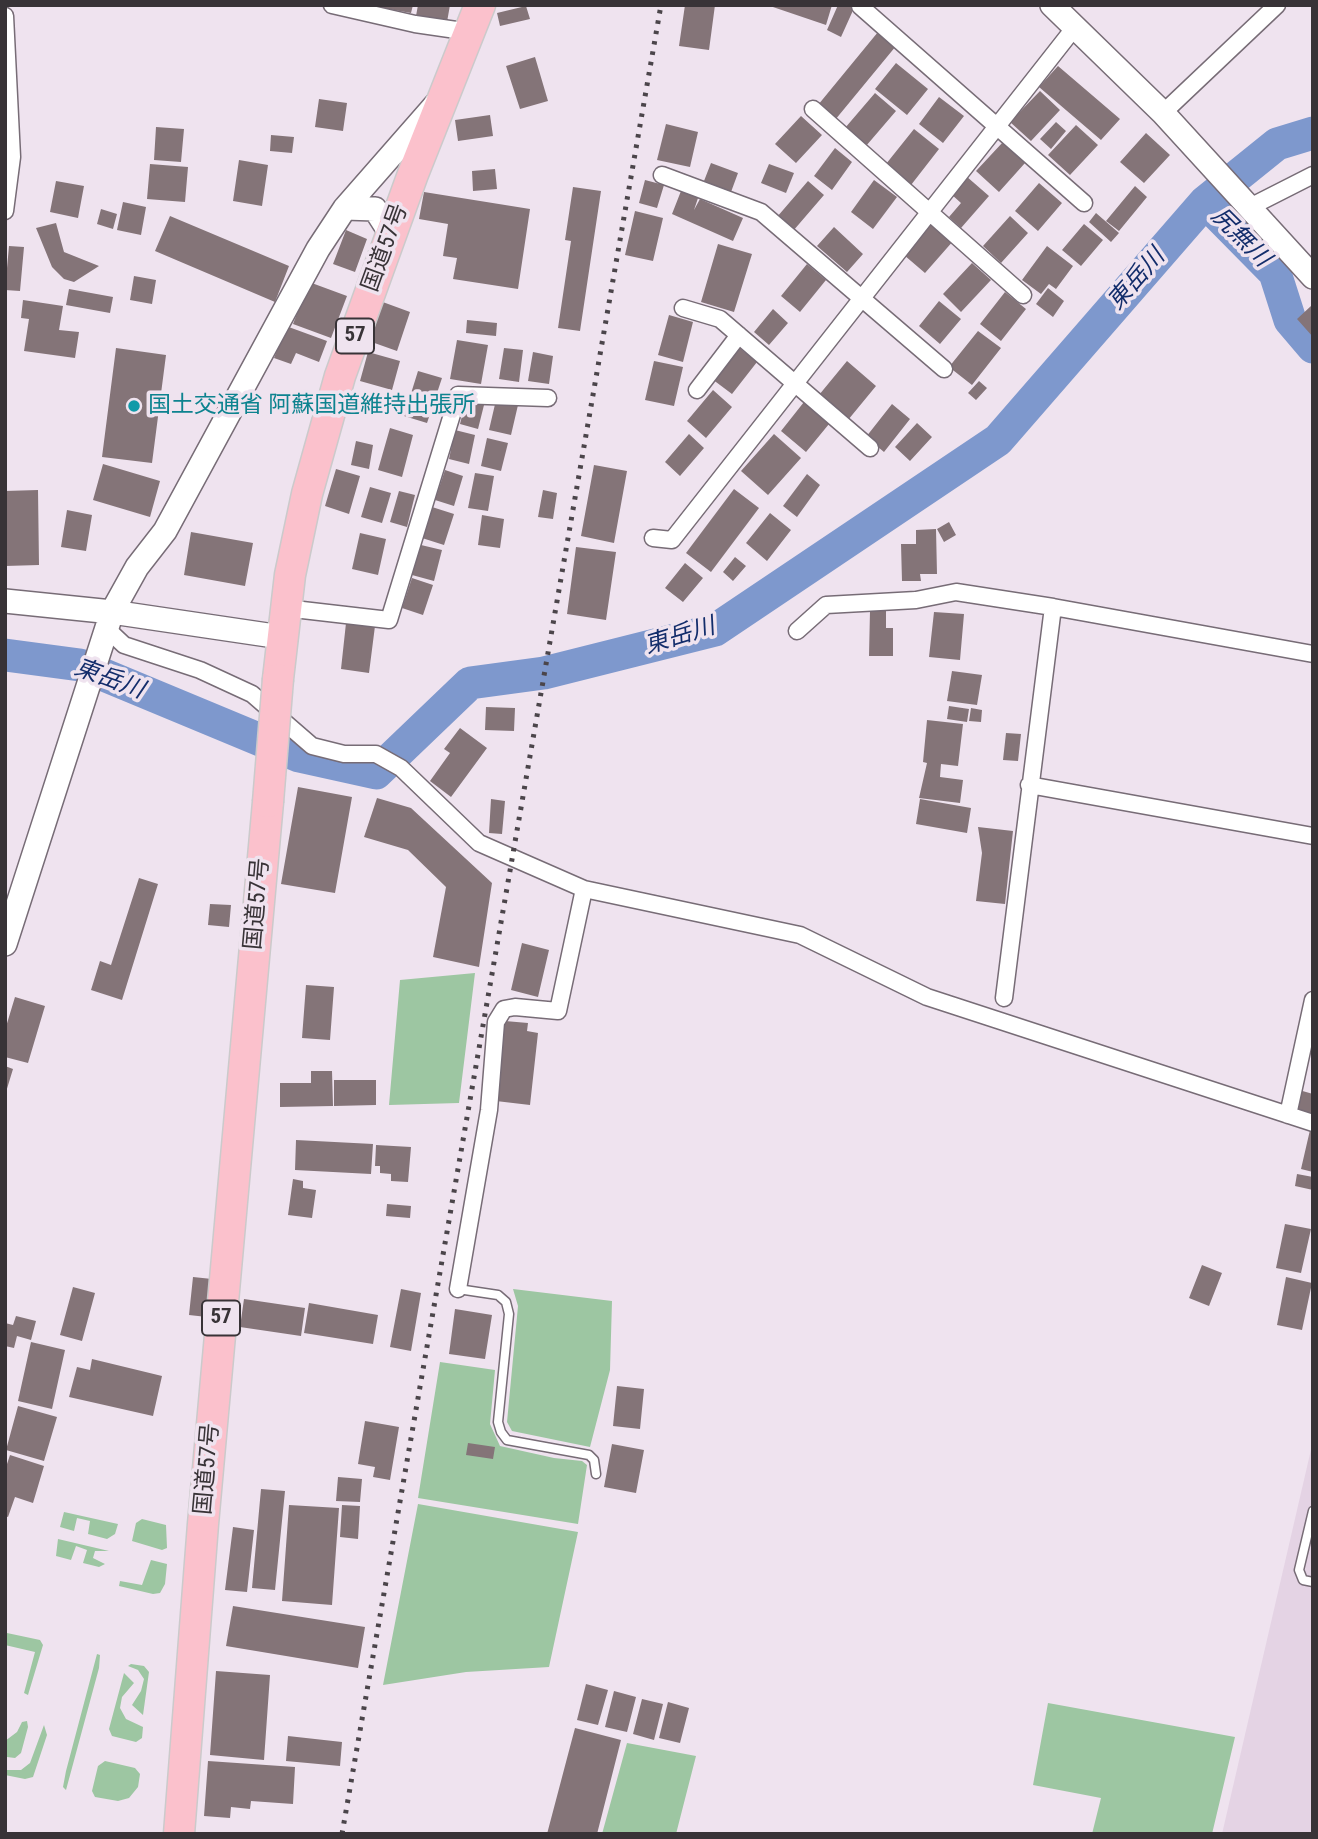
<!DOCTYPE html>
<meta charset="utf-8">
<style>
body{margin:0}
#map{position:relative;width:1318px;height:1839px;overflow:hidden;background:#efe3ef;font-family:"Roboto Condensed",sans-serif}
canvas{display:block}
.frame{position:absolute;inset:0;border:7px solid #383337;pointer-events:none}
</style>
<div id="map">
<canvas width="1318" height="1839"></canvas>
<div class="frame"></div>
</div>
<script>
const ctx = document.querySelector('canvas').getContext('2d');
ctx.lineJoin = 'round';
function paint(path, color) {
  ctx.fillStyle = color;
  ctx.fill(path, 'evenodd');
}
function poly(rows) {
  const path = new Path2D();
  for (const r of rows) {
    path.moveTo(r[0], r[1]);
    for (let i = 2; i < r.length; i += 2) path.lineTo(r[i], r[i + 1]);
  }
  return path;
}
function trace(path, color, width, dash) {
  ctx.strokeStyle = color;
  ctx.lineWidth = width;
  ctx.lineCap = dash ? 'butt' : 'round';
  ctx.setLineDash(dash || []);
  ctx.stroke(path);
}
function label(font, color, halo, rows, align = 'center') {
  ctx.font = font + ' "Roboto Condensed","Noto Sans JP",sans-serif';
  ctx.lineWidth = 7;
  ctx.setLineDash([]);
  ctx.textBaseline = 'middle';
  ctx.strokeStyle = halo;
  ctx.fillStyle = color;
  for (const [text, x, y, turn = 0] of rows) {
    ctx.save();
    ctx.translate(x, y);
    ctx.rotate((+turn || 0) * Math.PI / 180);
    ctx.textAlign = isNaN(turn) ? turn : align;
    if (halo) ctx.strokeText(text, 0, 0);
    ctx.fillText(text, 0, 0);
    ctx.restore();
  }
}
paint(poly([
 [1313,1441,1313,1834,1222,1834]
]), '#e4d3e4');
paint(poly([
 [475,973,459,1103,389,1105,400,980],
 [513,1289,612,1301,610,1370,590,1447,512,1431,507,1422,518,1306],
 [440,1362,495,1370,490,1424,500,1446,554,1458,582,1461,587,1465,578,1524,418,1498],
 [418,1504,578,1532,549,1667,466,1672,383,1685],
 [64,1512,118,1524,115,1534,107,1539,88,1534,90,1521,77,1518,74,1531,60,1527],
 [142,1519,166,1525,167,1548,162,1550,132,1541,136,1523],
 [58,1539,109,1551,95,1551,93,1558,105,1564,99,1567,83,1563,87,1550,76,1546,71,1560,56,1556],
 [151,1560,167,1564,165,1584,160,1593,153,1594,119,1586,120,1581,142,1585],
 [7,1633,40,1640,43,1645,28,1695,24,1693,35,1652,5,1645],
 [97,1654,100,1655,99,1668,66,1790,63,1787,66,1771],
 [131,1664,144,1666,149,1672,143,1715,132,1705,141,1691,144,1679,138,1670,128,1666],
 [124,1673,134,1683,122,1697,120,1708,126,1719,143,1727,142,1738,136,1742,112,1736,109,1729],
 [1048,1703,1235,1737,1212,1834,1092,1834,1101,1798,1033,1785],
 [27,1721,28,1727,21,1753,15,1758,7,1757,5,1741,17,1732,22,1722],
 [44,1725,47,1735,33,1777,25,1779,5,1775,5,1770,21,1770,30,1763],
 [627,1743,696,1756,676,1834,602,1834],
 [105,1761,135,1768,140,1774,138,1787,129,1798,118,1801,95,1797,92,1791,98,1766]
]), '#9dc6a2');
trace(poly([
 [1205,202,1275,273,1290,320,1313,347],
 [5,655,80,665,299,756,376,773,470,683,544,673,715,630,998,440,1205,202,1277,144,1313,133]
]), '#7e98cd', 33);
paint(poly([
 [384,5,413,5,411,13,383,8],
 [418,5,450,5,447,22,416,16],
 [685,5,715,5,709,50,679,46],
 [767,5,832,5,826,25],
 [838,5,855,6,841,37,827,30],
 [526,6,530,19,500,26,497,13],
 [878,32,896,46,835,120,818,105],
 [535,57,548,101,520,109,506,66],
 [896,63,928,89,907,115,875,89],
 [1058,66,1120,119,1101,140,1039,87],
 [1040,91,1060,110,1031,141,1010,122],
 [875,93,896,111,866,146,845,128],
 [939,97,964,116,943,143,919,124],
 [319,99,347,103,343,131,315,127],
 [490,115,493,136,458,141,455,120],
 [801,116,822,135,796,163,775,144],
 [1056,122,1066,131,1051,149,1040,139],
 [666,124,698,132,690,167,657,160],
 [1076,125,1098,145,1070,175,1048,155],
 [156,127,184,129,181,162,154,160],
 [914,129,939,149,911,185,886,164],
 [1146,133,1170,155,1144,183,1120,162],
 [271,135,294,137,292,153,270,151],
 [1003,142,1025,163,999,192,976,171],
 [835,148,852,162,832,190,814,176],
 [239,160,268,165,262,206,233,201],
 [711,163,738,173,731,192,704,181],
 [150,164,188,167,185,202,147,199],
 [769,164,794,173,786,193,761,183],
 [495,169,497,189,473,191,472,171],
 [966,176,989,196,961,228,949,217,961,203,951,194],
 [645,180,664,185,657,208,639,203],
 [874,180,897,197,873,229,851,212],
 [56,181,84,186,78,218,50,212],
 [808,181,824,195,793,231,777,217],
 [1039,183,1062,203,1038,231,1015,211],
 [1135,186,1147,197,1119,231,1106,221],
 [573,187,601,191,580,331,558,328,571,241,565,240],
 [681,191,698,198,694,210,700,199,743,218,733,241,672,214],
 [424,192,530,209,518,289,453,279,457,258,443,256,448,224,419,219],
 [123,202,146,207,141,235,117,230],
 [101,209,117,214,113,229,97,224],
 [635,211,663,218,653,261,625,255],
 [1096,213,1119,233,1111,242,1089,222],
 [170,216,289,266,275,302,155,251],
 [1010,216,1028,233,1001,263,983,246],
 [932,222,954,240,925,273,904,255],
 [56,223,64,252,99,266,74,282,64,279,52,267,36,228],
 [1084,224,1103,240,1081,266,1062,250],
 [834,227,863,254,847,272,817,246],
 [346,230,367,239,355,272,333,264],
 [718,244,752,254,734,312,701,302],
 [9,246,24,247,20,291,5,290],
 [1047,246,1073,266,1056,289,1049,284,1041,294,1022,280],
 [972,263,991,280,961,312,943,294],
 [807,264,826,280,800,312,781,296],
 [134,276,156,280,152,304,130,300],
 [309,282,347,296,331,338,293,324],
 [1048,288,1064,301,1053,317,1036,304],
 [69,289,113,297,110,313,66,305],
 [1005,292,1026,309,1001,341,980,324],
 [23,300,63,306,59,330,79,332,75,358,24,351,29,319,21,318],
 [380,301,410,312,397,351,366,340],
 [939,301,961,319,940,344,919,326],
 [1311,306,1313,308,1313,337,1297,319],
 [773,309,788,323,769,345,754,332],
 [669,315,693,322,683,362,658,355],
 [467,320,497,323,496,336,466,333],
 [286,326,327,341,319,362,296,353,291,364,274,358],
 [978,331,1001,348,972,385,949,367],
 [457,340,488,345,481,384,450,379],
 [737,346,757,362,732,394,712,379],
 [116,348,166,355,152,463,102,457],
 [504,348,523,350,519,382,499,379],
 [368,352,400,361,392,390,360,381],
 [533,352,553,356,549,384,528,381],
 [654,361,683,367,674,406,645,400],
 [847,361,876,386,848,420,819,395],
 [418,371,442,378,427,423,404,416],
 [979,381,987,388,976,400,968,393],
 [713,390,732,407,706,438,687,421],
 [466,400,484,405,478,429,460,424],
 [496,400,518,405,511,435,489,430],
 [804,402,829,424,806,452,781,431],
 [892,404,910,419,884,452,866,437],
 [917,423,932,437,910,461,895,447],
 [390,428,413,435,402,477,378,470],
 [455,430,475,435,469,464,449,459],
 [689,434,704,448,680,476,665,462],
 [774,434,801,458,768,495,741,471],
 [487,438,508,443,501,471,481,466],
 [356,441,373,445,369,469,351,465],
 [103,464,160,481,150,517,93,500],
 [594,465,627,471,614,543,581,536],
 [336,469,360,476,349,514,325,506],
 [445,470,463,476,454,506,435,500],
 [475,473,494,476,488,511,468,508],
 [807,474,820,485,797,517,783,506],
 [370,487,391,493,382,523,361,517],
 [734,489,759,508,711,572,686,553],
 [38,490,39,565,5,566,5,491],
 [543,490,557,493,553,519,538,517],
 [399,491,415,495,407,527,390,522],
 [432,507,454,514,444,545,422,538],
 [67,510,92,515,86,551,61,547],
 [770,513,791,530,767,561,746,543],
 [482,515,504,519,500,548,478,545],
 [949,522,956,535,944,542,937,529],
 [936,529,937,574,920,574,921,581,902,581,901,544,916,544,916,530],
 [191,532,253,543,245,586,184,575],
 [360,533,386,539,378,575,352,569],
 [421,545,442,550,434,581,412,575],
 [576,547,616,552,606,620,567,614],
 [735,557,746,566,733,581,723,572],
 [685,563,703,578,683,602,665,588],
 [412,578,433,585,423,615,402,608],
 [870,611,886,611,886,628,893,628,893,656,869,656],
 [934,612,964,614,960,660,929,657],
 [346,623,375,626,369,673,341,669],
 [952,671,982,675,977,705,947,701],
 [949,706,969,709,967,722,947,719],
 [486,707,515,708,514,731,485,730],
 [971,708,982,710,981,722,969,721],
 [927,720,963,724,958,766,941,764,940,777,963,780,960,803,919,798,927,763,923,762],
 [460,728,487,748,451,797,430,781,450,753,444,749],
 [1006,733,1021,734,1018,761,1003,760],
 [298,787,352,797,335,893,281,884],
 [377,798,411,808,492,883,479,967,433,957,446,887,408,850,364,837],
 [491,799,505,801,502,834,489,833],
 [920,799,971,808,967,833,916,824],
 [978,827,1013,831,1005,904,976,901,982,853],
 [139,878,158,884,122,1000,91,990,100,961,111,965],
 [210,904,231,905,229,927,208,925],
 [522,943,549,950,538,997,511,990],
 [306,985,334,987,330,1040,302,1038],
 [15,997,45,1006,28,1063,5,1057,5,1030],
 [505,1021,528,1023,527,1031,538,1033,530,1105,496,1101],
 [5,1066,13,1069,6,1092,5,1092],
 [311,1071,332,1071,333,1106,280,1107,280,1083,311,1083],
 [334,1080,376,1080,376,1105,334,1106],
 [1299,1090,1313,1094,1313,1114,1294,1109],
 [1310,1130,1313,1131,1313,1172,1301,1169],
 [296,1140,373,1144,371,1174,295,1170],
 [376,1145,411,1147,408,1182,391,1181,391,1174,380,1173,380,1166,375,1166],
 [1297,1174,1313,1177,1313,1190,1295,1186],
 [293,1179,303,1181,303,1188,316,1190,312,1218,288,1215],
 [387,1204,411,1206,410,1218,386,1216],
 [1285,1224,1311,1229,1301,1273,1276,1268],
 [1202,1265,1222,1273,1209,1306,1189,1298],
 [193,1277,212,1279,207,1317,189,1315],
 [1286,1277,1312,1283,1302,1330,1277,1325],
 [73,1287,95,1293,82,1341,60,1335],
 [401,1289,421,1293,411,1351,390,1347],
 [244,1299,305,1308,301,1336,240,1327],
 [309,1303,378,1315,373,1344,304,1333],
 [455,1309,492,1315,485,1359,449,1354],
 [16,1316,36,1321,31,1340,17,1336,14,1348,5,1346,5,1323,13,1325],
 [31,1342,65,1350,52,1409,18,1401],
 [92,1359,162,1376,153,1416,69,1397,77,1367,90,1370],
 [617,1386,644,1389,640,1429,613,1426],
 [18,1406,57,1417,44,1461,6,1450],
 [365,1421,399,1427,390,1480,373,1477,375,1467,358,1464],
 [468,1443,495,1447,493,1459,466,1455],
 [612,1444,644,1450,636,1493,604,1487],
 [10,1455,44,1466,33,1503,15,1497,8,1517,5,1516,5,1470],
 [338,1477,362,1479,360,1502,336,1501],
 [261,1489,285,1491,275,1590,252,1588],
 [289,1505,339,1508,332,1605,282,1601],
 [342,1505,360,1506,358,1539,340,1537],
 [233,1527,254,1530,247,1592,225,1590],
 [233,1606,365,1627,358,1668,226,1646],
 [216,1671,270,1675,264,1760,210,1755],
 [586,1684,608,1690,598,1725,577,1720],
 [614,1691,636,1697,627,1732,605,1727],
 [642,1699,663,1704,654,1740,633,1734],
 [668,1702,689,1708,680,1743,659,1738],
 [575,1728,621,1740,597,1834,547,1834],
 [288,1736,342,1742,340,1766,286,1761],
 [208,1761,295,1767,293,1804,251,1801,250,1809,231,1807,230,1818,204,1816]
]), '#847478');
const lane = poly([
 [458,1289,498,1295,506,1302,509,1314,498,1422,501,1432,507,1440,589,1455,594,1460,596,1474],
 [1313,1511,1299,1570,1303,1580,1313,1582]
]);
const street = poly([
 [332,5,415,24,470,32],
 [860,6,1084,203],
 [5,16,12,157,5,211],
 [813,109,1023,295],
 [1163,113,1277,5],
 [662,175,761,212,944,369],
 [1248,208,1313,175],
 [683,308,720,319,870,448],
 [697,390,739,335],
 [653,538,672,540,1075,27],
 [1053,607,1313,654],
 [285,608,389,620,458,395,548,398],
 [107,629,124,645,200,670,252,694,312,746,344,754,376,754,401,768,479,843,584,889,800,935,927,997,1313,1123],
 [797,631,826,605,916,600,956,592,1053,607,1004,998],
 [1029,785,1313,836],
 [1288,1115,1313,1000],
 [458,1289,489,1110,496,1022,504,1009,515,1007,558,1011,584,889]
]);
const secondary = poly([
 [1052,5,1163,113,1313,277],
 [345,208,375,209,391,234],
 [5,601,112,612,281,637],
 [5,944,112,612,137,567,165,531,318,249,345,208,437,103]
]);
const highway = poly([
 [278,679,290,575,307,494,340,376,413,174,480,5],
 [179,1834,203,1524,268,802]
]);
trace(lane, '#776c76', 11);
trace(street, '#776c76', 19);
trace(secondary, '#776c76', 26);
trace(highway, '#cbcacb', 33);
trace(lane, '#fff', 8);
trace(street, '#fff', 16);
trace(secondary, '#fff', 23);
trace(highway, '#fbc1cc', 30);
trace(poly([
 [342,1834,661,5]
]), '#4b454a', 5, [3.5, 7]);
const highwayBridge = poly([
 [268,802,278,679]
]);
trace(highwayBridge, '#cbcacb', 33, []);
trace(highwayBridge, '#fbc1cc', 30);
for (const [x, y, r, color] of [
 [134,406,7,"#0f9aa8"]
]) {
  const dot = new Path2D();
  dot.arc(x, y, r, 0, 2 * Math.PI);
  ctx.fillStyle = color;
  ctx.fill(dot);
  trace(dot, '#efe3ef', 2.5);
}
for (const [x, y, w] of [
 [355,336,38],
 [221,1318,38]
]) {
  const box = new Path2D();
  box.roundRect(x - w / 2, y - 17.5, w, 35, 5);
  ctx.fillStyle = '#efe3ef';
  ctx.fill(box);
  trace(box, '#383337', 2);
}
label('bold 21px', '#383337', null, [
 ["57",355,336],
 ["57",221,1318]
]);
label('23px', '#383337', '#efe3ef', [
 ["国道57号",386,248,-70],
 ["国道57号",258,904,-85],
 ["国道57号",208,1469,-85]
]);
label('23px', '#0d838f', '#efe3ef', [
 ["国土交通省 阿蘇国道維持出張所",148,406]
], 'left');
label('italic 24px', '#132d6b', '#efe3ef', [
 ["尻無川",1240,238,45],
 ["東岳川",1137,280,-49],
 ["東岳川",680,637,-17],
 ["東岳川",109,680,20]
]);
</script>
